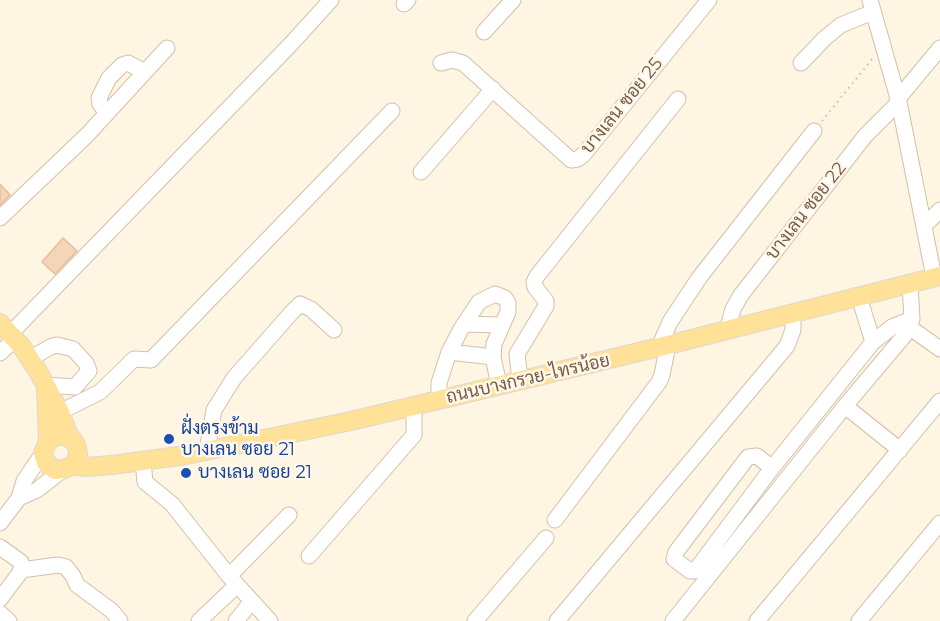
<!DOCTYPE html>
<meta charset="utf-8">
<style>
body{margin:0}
canvas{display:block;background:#fef5e2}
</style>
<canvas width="940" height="621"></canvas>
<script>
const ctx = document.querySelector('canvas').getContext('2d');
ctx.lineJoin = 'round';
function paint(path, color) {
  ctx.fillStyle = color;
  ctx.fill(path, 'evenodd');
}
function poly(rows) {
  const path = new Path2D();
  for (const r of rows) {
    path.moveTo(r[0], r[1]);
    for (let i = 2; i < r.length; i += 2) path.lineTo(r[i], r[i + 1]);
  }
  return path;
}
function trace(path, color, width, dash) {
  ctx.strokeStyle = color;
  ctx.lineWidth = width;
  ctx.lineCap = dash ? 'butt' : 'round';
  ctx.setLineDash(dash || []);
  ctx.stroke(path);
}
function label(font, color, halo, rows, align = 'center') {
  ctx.font = font + ' Montserrat,Sarabun,sans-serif';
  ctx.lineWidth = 5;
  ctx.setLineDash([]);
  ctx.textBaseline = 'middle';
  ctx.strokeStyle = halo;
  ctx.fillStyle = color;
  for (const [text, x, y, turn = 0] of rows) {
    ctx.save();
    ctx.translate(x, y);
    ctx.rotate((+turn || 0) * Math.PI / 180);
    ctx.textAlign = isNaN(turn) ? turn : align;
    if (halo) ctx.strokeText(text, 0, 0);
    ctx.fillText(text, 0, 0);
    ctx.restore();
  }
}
const building = poly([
 [0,184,10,195,0,205,0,184],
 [63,238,77,251,55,274,42,262,63,238]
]);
paint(building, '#f5d5b8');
trace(building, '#e9bd97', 1.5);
const minor = poly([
 [870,0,899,102,934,277],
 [404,4,408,0],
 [484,32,513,0],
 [441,63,452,60,463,63,571,160,578,159,584,154,709,0],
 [801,63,825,38,841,25,873,12],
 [897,100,940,48],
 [107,113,100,104,99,98,109,78,122,65,128,63,145,72],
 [421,172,493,89],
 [0,218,87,135,167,48],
 [924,226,940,210],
 [859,297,873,342],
 [464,324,501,325],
 [909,327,940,349],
 [727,331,733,309,741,295,865,136,899,102],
 [10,334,290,45,331,0],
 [659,347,670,322,699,278,814,131],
 [449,352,493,357],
 [0,353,15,339],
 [30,359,50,347,57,345,73,349,86,363,89,371,75,387,45,385],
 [520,380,517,354,546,306,546,301,535,287,534,282,537,276,678,99],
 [439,400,439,383,449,352,461,329,479,302,495,294,505,298,508,303,508,312,494,344,493,357,499,385],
 [845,406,900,450],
 [60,412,100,392,134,359,151,360,392,111],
 [207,451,214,410,234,378,292,312,300,304,311,309,334,330],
 [143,461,145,482,172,504,229,576,270,621],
 [772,468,757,456,748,457,676,552,674,559,690,571,695,571,772,468,873,342,892,327,912,319],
 [19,498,37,490,64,469],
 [555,520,659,382,662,375,668,345],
 [0,523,19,498,24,481,43,453],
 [0,547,21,562,22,565,19,574,0,599],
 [309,556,414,435,414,406],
 [21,570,58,565,66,567,73,576,77,585,112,611,120,621],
 [229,576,289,515],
 [0,613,9,621],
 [199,621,237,585],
 [236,621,252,601],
 [475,621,546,538],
 [557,621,787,346,793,330,793,313],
 [673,621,845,406,904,336,909,327,912,319,910,284],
 [757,621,940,401],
 [859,621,940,523]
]);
const major = poly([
 [0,323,22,347,39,373,60,412,68,434,73,440,77,447,78,456,73,465,64,469,55,470,46,463,43,453,48,441,56,436,65,436,73,440],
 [46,389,48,441],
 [73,465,86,467,112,465,186,455,351,421,668,345,940,276]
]);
trace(minor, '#d2c0ab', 17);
trace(major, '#ded8d3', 20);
trace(poly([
 [822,121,873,58]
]), '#dab99b', 2, [1.5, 4.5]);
trace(minor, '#fff', 15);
trace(major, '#ffe198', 18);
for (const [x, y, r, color] of [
 [169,439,6,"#1a4fb4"],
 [186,473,6,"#1a4fb4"]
]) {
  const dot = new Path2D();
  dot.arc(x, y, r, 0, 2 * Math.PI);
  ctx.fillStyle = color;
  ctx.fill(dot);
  trace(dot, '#fff8ea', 2);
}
label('18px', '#775c47', '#fff8ea', [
 ["บางเลน ซอย 25",622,106,-51],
 ["บางเลน ซอย 22",806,211,-52],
 ["ถนนบางกรวย-ไทรน้อย",528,379,-13]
]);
label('18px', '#164399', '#fff8ea', [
 ["ฝั่งตรงข้าม",181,429],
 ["บางเลน ซอย 21",181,450],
 ["บางเลน ซอย 21",198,473]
], 'left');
</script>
